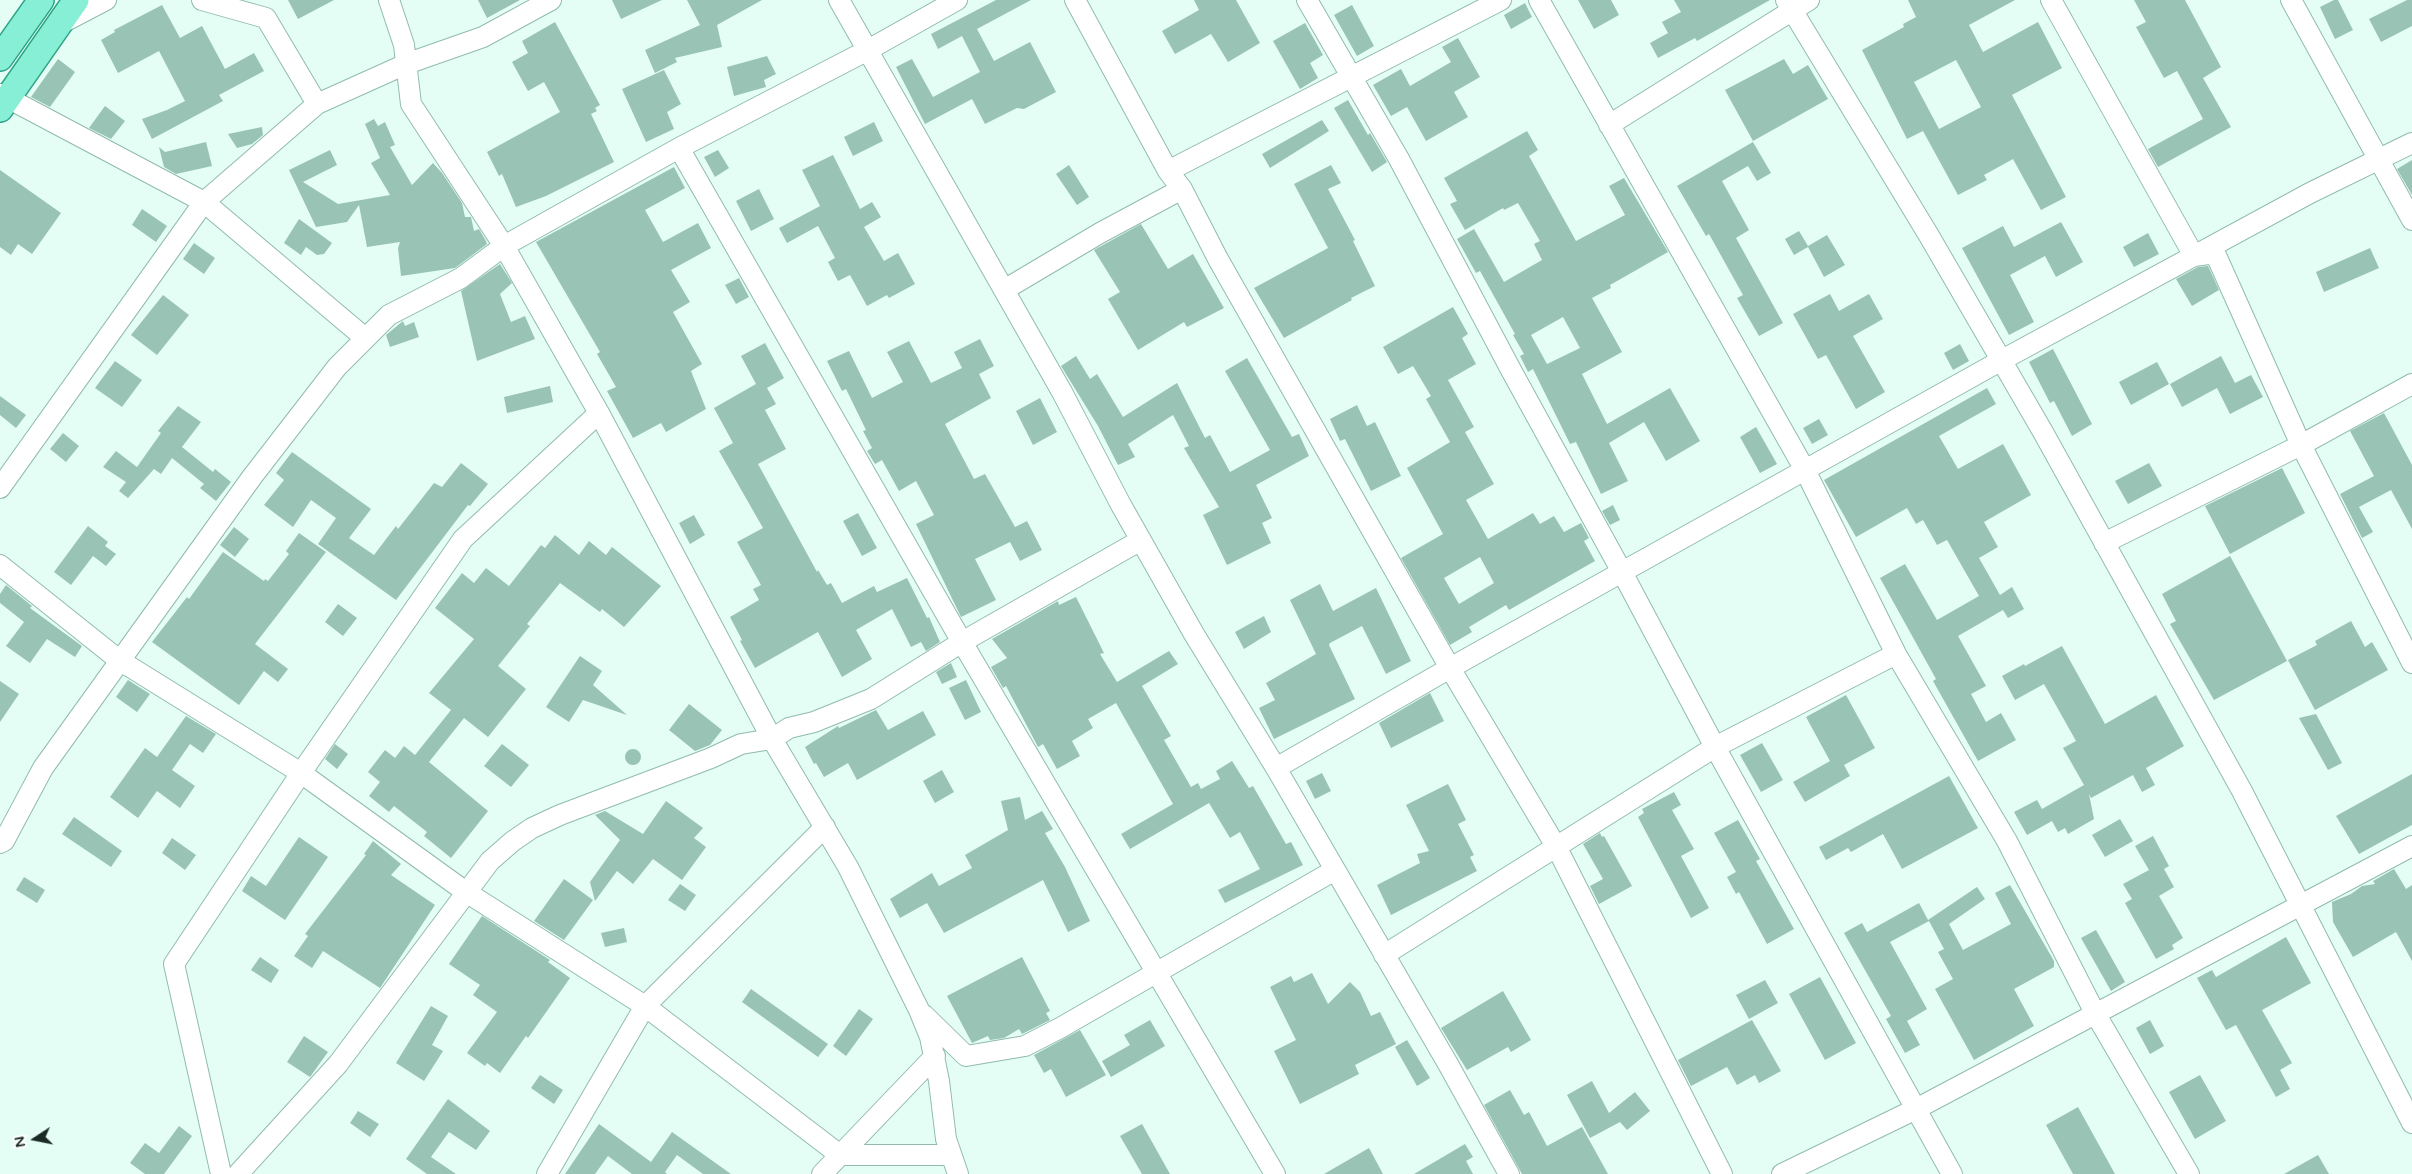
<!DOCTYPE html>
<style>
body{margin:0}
#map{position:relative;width:2412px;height:1174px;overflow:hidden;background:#e4fef5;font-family:"Varela Round",sans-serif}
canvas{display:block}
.north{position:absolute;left:10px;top:1114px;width:50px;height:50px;-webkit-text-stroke:4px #fff;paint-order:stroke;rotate:259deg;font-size:14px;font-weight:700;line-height:20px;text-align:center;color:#1a2a25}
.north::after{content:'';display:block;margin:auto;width:18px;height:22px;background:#1a2a25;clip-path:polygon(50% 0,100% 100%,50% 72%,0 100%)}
</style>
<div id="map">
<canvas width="2412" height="1174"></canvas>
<div class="north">N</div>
</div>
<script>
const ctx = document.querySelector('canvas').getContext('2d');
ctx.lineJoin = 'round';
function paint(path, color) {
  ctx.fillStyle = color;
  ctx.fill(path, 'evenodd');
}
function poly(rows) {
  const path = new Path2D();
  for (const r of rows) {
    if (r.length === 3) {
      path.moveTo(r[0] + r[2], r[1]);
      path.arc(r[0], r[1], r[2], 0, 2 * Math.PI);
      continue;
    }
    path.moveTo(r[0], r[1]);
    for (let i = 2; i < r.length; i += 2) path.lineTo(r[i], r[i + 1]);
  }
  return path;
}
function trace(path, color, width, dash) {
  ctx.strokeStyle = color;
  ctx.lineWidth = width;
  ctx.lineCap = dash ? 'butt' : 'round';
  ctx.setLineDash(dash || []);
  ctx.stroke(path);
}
paint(poly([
 [288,0,334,0,298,19],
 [478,0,520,0,487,18],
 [612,0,662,0,621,19],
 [687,0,762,0,717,25,722,47,675,58,677,62,655,73,645,50,700,25],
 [996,0,1031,0,977,29,994,61,1030,42,1056,92,1024,109,1017,108,985,124,972,99,925,124,896,67,912,59,933,97,980,72,962,36,938,49,931,34],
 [1194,0,1236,0,1260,43,1228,62,1211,34,1175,54,1162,31,1199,10],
 [1578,0,1611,0,1619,15,1594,29],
 [1674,0,1770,0,1697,41,1695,38,1658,58,1650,43,1668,33,1662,22,1681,12],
 [1908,0,2015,0,1969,25,1983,52,2038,22,2062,68,2012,95,2066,197,2041,210,2013,159,1984,175,1987,180,1958,195,1923,131,1907,139,1862,50,1904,27,1903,24,1916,17],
 [1956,60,1981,107,1939,129,1914,82],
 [2134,0,2185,0,2221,67,2203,78,2231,127,2158,167,2148,149,2203,119,2177,71,2164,78,2136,27,2146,22],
 [2334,0,2338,0,2353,30,2335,39,2320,7],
 [2407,0,2412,0,2412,26,2381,42,2369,19],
 [1525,3,1532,17,1511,29,1504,15],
 [162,5,180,38,202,26,225,69,254,53,264,71,219,95,223,101,152,139,142,119,167,110,185,101,159,51,118,73,101,40,115,32,114,30],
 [1352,5,1374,46,1357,56,1334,15],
 [555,22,600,105,595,108,597,111,591,114,614,162,546,196,516,207,502,174,499,176,487,152,560,112,544,82,528,91,512,62,528,53,522,41],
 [1305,23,1323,55,1310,63,1318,78,1300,89,1273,41],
 [1458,38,1480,77,1454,92,1468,117,1426,141,1407,107,1391,116,1373,85,1401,69,1410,86,1451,62,1442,47],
 [767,56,776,74,764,80,766,87,734,96,727,67],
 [58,59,75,72,50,107,31,97],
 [1784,59,1793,74,1808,65,1828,99,1753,141,1725,90],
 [664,70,681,104,667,112,674,129,646,142,622,89],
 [1348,100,1368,135,1370,133,1387,162,1372,172,1334,108],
 [105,106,125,121,111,139,89,128],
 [374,119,378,126,385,122,395,145,390,147,412,185,433,163,442,173,462,203,465,217,471,217,474,231,479,229,486,241,487,244,455,268,401,276,398,248,400,242,367,247,359,205,347,222,316,227,289,170,330,150,337,165,303,182,338,204,390,195,371,163,380,158,365,124],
 [1322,120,1329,131,1270,168,1262,154],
 [874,122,883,141,853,156,844,137],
 [262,127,263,135,252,144,237,148,228,134],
 [1527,131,1538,150,1529,156,1576,241,1625,215,1609,186,1624,178,1668,252,1610,285,1611,288,1592,298,1622,352,1582,374,1607,424,1670,388,1700,441,1666,461,1644,422,1609,443,1628,481,1601,494,1576,442,1570,444,1533,369,1528,372,1520,356,1524,354,1513,335,1515,334,1480,271,1476,273,1457,239,1474,229,1504,282,1542,260,1534,244,1540,241,1518,203,1504,210,1503,208,1465,230,1450,204,1457,201,1444,178],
 [1563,317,1580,348,1547,364,1531,335],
 [206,142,212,166,176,174,164,167,159,147,165,152],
 [1753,142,1771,173,1757,181,1748,166,1722,181,1749,230,1736,238,1783,323,1759,336,1737,298,1743,295,1709,234,1706,236,1677,186],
 [718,150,729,168,715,177,704,157],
 [833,155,860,209,872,202,881,217,864,227,884,261,898,253,915,284,889,298,887,295,867,306,850,275,838,281,828,262,835,258,818,226,787,243,779,228,820,206,802,170],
 [2412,160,2412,195,2397,169],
 [1069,165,1089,197,1077,205,1056,174],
 [1331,165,1341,183,1328,189,1355,240,1353,241,1375,286,1351,298,1352,300,1284,338,1254,288,1328,248,1294,184],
 [674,167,685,188,645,210,663,242,698,223,711,248,671,270,690,302,673,312,702,364,691,371,706,409,666,432,661,423,633,438,607,391,616,387,597,354,600,352,536,242],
 [0,170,61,213,32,254,18,244,11,255,0,247],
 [759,189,774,219,751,231,736,201],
 [142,209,167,226,156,242,132,225],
 [299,219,332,243,324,254,317,255,306,247,301,255,284,243],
 [2061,222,2083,262,2056,277,2045,256,2010,275,2034,322,2009,335,1962,248,2003,226,2014,247],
 [1141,224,1168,269,1193,254,1224,308,1187,327,1184,322,1138,350,1108,299,1120,292,1094,250],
 [1799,231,1808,246,1827,235,1845,265,1824,277,1808,247,1794,255,1785,239],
 [2148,233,2159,254,2134,267,2123,247],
 [194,243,215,258,204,274,183,259],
 [2370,248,2379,268,2324,292,2316,272],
 [500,264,512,283,500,294,511,322,525,316,535,339,477,361,461,291],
 [2208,266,2219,290,2192,306,2176,279,2198,267],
 [739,278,749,297,736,304,725,285],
 [1830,294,1839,311,1869,294,1883,319,1853,336,1885,392,1856,409,1826,355,1818,359,1793,314],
 [163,295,189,315,157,355,131,335],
 [1453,307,1468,334,1462,338,1476,364,1448,380,1474,427,1465,432,1494,484,1466,500,1488,539,1533,513,1540,524,1554,516,1564,532,1581,523,1589,538,1584,541,1595,561,1509,610,1506,605,1469,627,1472,632,1450,645,1401,558,1443,534,1407,468,1450,442,1426,399,1431,396,1413,366,1398,374,1383,347],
 [1480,557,1494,583,1459,604,1444,578],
 [403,321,405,326,414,322,419,337,390,347,386,335],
 [980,339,994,366,979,374,991,398,945,424,974,479,985,474,1015,527,1027,521,1042,550,1020,561,1010,542,975,559,996,600,961,617,916,524,934,515,916,481,899,491,882,460,875,464,867,451,872,448,863,431,866,430,846,389,842,391,827,361,849,351,872,398,903,382,887,352,909,341,931,383,962,368,954,352],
 [765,343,784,378,767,388,776,404,765,410,786,449,758,464,817,572,818,570,827,585,831,583,842,603,874,586,877,592,907,578,927,618,929,617,940,642,926,651,921,642,911,647,892,609,856,630,872,659,842,677,818,632,755,668,740,641,742,640,730,617,759,600,753,589,761,585,737,542,763,528,719,451,733,443,714,408,756,384,741,356],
 [1960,344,1969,361,1953,370,1944,353],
 [2053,349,2092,424,2072,436,2054,401,2050,403,2029,362],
 [1076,356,1090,379,1097,374,1123,417,1177,383,1205,438,1210,435,1230,472,1270,450,1225,371,1247,358,1292,437,1299,434,1309,456,1256,485,1272,518,1262,523,1271,543,1227,565,1203,515,1219,507,1184,448,1189,446,1173,415,1128,444,1135,457,1118,465,1098,426,1061,366],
 [2221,356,2235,383,2251,375,2263,397,2230,414,2217,388,2182,407,2170,384],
 [115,361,142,380,122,407,95,388],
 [2157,362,2169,384,2131,405,2119,382],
 [550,386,553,402,507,413,504,397],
 [1987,388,1996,404,1939,436,1958,469,2003,444,2031,495,1984,522,1998,547,1979,558,2000,595,2012,587,2024,609,2008,618,2003,610,1958,636,1986,686,1971,694,1986,722,2001,713,2016,740,1978,761,1933,681,1936,679,1880,578,1905,564,1937,620,1979,596,1947,540,1937,545,1923,520,1916,524,1907,508,1856,537,1824,480],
 [0,396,26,415,16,428,0,415],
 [1040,398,1057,432,1033,445,1016,411],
 [1357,405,1367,426,1375,422,1401,476,1371,491,1345,439,1340,441,1330,419],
 [178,406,201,422,182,447,213,472,215,469,231,482,216,501,200,488,204,484,172,458,161,474,154,469,128,498,119,491,126,482,103,467,116,451,137,467,161,433,158,431],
 [2384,413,2412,465,2412,529,2391,490,2359,507,2373,532,2362,538,2340,494,2374,476,2350,431],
 [1819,419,1828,435,1812,444,1803,428],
 [1756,427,1777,464,1760,473,1740,437],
 [63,433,79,446,66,462,50,449],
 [292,452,371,509,349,538,374,555,396,526,398,529,434,483,442,487,461,463,488,484,470,506,468,505,396,600,318,544,336,518,311,500,293,527,264,505,284,480,276,473],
 [2149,463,2162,486,2128,504,2115,481],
 [2282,468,2305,513,2230,554,2205,506],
 [1613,505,1620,520,1610,525,1602,511],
 [858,513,877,548,862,556,843,521],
 [694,515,705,535,690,544,679,523],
 [88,526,108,542,105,546,116,554,106,566,93,556,71,585,54,572],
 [234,527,249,539,235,557,220,545],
 [299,533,326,552,255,644,288,669,278,682,264,671,239,705,152,642,187,597,189,599,223,552,264,581,265,579,268,581,289,554,286,551],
 [555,535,579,555,589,541,606,555,612,547,661,586,624,627,602,609,600,612,560,583,527,624,530,626,498,666,526,689,488,737,464,718,429,762,488,811,451,858,424,836,427,832,394,806,389,812,369,796,380,782,368,772,385,750,395,758,404,746,415,755,451,710,429,693,474,639,435,608,462,573,474,583,486,568,509,586,541,545,545,548],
 [2230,556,2287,661,2214,700,2170,624,2176,621,2162,594],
 [1320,584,1333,611,1376,588,1411,661,1386,674,1362,626,1330,643,1329,645,1355,699,1274,739,1259,708,1275,700,1266,683,1316,654,1290,600],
 [6,585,32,606,30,608,82,646,75,657,47,639,30,663,6,646,24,622,0,603,0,594],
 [1076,597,1104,653,1100,654,1117,682,1169,651,1178,664,1142,686,1171,736,1164,740,1191,787,1198,783,1201,789,1220,779,1216,771,1232,761,1249,788,1253,786,1286,844,1291,842,1303,865,1225,903,1218,890,1260,869,1240,832,1230,838,1209,803,1130,849,1121,834,1173,804,1116,703,1088,719,1093,728,1072,741,1080,756,1057,769,1043,744,1038,747,1006,686,1003,688,991,667,1007,658,992,639,1058,601,1059,605],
 [338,604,357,618,343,636,325,622],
 [1264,616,1271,632,1244,649,1235,632],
 [2351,621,2365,647,2372,642,2388,670,2315,710,2288,660,2317,645,2315,641],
 [2062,646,2105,724,2156,695,2184,746,2146,768,2155,785,2142,792,2133,775,2091,798,2089,794,2094,819,2068,834,2065,828,2058,832,2052,821,2027,835,2014,812,2037,800,2042,809,2084,785,2063,748,2076,741,2044,684,2015,700,2002,676,2024,664,2025,666],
 [580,656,602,671,593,685,627,715,583,700,569,722,546,707],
 [951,663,957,677,942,684,936,672],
 [128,680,150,694,137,712,116,697],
 [966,680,981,712,965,720,949,688],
 [0,681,19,694,0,722],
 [1430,693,1444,721,1391,748,1379,723],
 [1846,695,1875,748,1844,765,1850,776,1805,802,1793,782,1830,761,1806,717],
 [689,704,722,730,710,745,695,751,669,730],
 [876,710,888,730,923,711,936,735,857,780,848,763,824,777,816,763,814,764,805,747,838,726,839,728],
 [2316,714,2342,763,2328,770,2299,718],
 [186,716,216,734,203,753,190,744,172,770,195,786,180,808,157,791,138,818,110,797,145,748,157,757],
 [1762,743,1783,780,1761,792,1740,755],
 [335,744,348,754,337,769,325,759],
 [502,744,529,765,511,787,484,766],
 [633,757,8],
 [942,770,954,792,935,803,923,781],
 [1322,773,1331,791,1315,799,1306,781],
 [2412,774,2412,825,2359,854,2336,816],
 [1949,776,1978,828,1902,869,1883,834,1851,852,1848,848,1826,860,1819,847],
 [1448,784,1466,820,1458,824,1474,855,1470,857,1477,871,1391,915,1377,885,1420,863,1417,854,1429,851,1406,805],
 [1674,792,1681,805,1672,810,1694,849,1681,856,1709,908,1691,918,1638,817,1644,813,1642,809],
 [1020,797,1025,820,1042,811,1053,829,1045,833,1065,867,1090,921,1068,932,1043,880,944,933,927,903,900,918,890,899,932,873,939,886,972,868,965,855,1008,830,1001,801],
 [666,801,703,828,694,838,706,847,682,880,653,859,633,884,617,871,595,901,590,882,620,840,595,815,605,811,643,834],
 [74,817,122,851,111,867,62,834],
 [2120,819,2133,841,2105,857,2092,835],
 [1738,820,1760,859,1756,861,1794,929,1767,944,1739,892,1736,894,1727,877,1736,872,1714,833],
 [1600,833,1602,837,1604,836,1632,886,1599,904,1590,886,1603,879,1583,844],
 [2153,836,2169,866,2164,869,2174,887,2159,896,2183,938,2172,945,2174,949,2156,959,2125,903,2132,899,2123,884,2149,870,2135,846],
 [299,837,328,857,285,920,242,891,251,876,266,886],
 [172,838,196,855,185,870,162,853],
 [373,841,401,864,391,875,435,905,380,988,323,951,312,968,294,956,308,936,305,934,366,855,364,854],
 [2394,869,2406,889,2412,885,2412,961,2396,932,2353,957,2333,922,2332,902,2351,894,2362,886,2375,884,2373,881],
 [24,877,45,890,37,903,16,890],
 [564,879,593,900,564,940,534,921],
 [680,884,696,895,685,911,668,900],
 [2010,885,2054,961,2054,967,2014,989,2034,1026,1974,1060,1935,989,1953,979,1938,952,1944,949,1929,921,1890,942,1927,1009,1907,1021,1920,1045,1905,1053,1886,1019,1891,1016,1844,933,1862,923,1867,932,1919,903,1928,920,1977,887,1985,899,1949,924,1963,950,2011,924,1995,893],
 [482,916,550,960,548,962,570,978,528,1038,526,1036,500,1073,487,1063,485,1066,467,1053,497,1012,473,995,480,985,449,964],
 [624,928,627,942,605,947,601,933],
 [2096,930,2125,982,2111,991,2081,938],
 [2286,937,2311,983,2262,1010,2292,1063,2280,1070,2290,1089,2276,1097,2236,1025,2226,1030,2197,978,2212,970,2216,977],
 [260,957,279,970,271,983,251,970],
 [1022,957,1050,1011,1046,1013,1050,1020,1022,1034,1019,1029,1004,1038,990,1040,988,1036,972,1043,947,996],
 [1312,973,1328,1004,1350,982,1360,992,1371,1016,1380,1012,1396,1044,1355,1065,1359,1074,1300,1104,1274,1051,1296,1040,1270,987,1291,976,1294,982],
 [1820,977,1856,1043,1825,1060,1789,994],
 [1765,980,1778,1003,1749,1019,1736,995],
 [751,989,828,1044,818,1057,742,1002],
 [1503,991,1531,1040,1511,1052,1508,1047,1467,1070,1441,1028],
 [431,1006,448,1016,432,1045,443,1051,424,1081,396,1063],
 [859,1009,873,1019,846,1056,833,1046],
 [1150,1020,1165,1046,1111,1077,1102,1061,1130,1045,1124,1035],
 [1752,1020,1781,1071,1759,1083,1755,1075,1737,1085,1727,1067,1691,1086,1678,1060],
 [2150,1020,2164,1046,2150,1054,2136,1028],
 [1080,1030,1106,1075,1066,1097,1051,1069,1044,1073,1034,1055],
 [304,1036,328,1052,310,1077,287,1062],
 [1407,1040,1430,1078,1417,1086,1395,1047],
 [540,1075,563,1090,554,1104,531,1088],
 [2200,1075,2226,1121,2195,1139,2169,1092],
 [1592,1081,1609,1113,1635,1092,1650,1111,1627,1130,1620,1122,1590,1138,1567,1095],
 [1510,1090,1524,1115,1529,1112,1547,1146,1582,1127,1608,1174,1522,1174,1484,1105],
 [448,1099,490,1131,476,1150,449,1132,431,1157,456,1174,427,1174,406,1159],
 [2078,1107,2115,1174,2073,1174,2046,1125],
 [358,1111,379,1124,370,1137,350,1123],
 [599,1124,651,1162,672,1132,731,1174,703,1174,677,1155,665,1172,667,1174,632,1174,608,1156,595,1174,565,1174],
 [1142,1124,1170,1174,1142,1174,1120,1136],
 [179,1126,192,1136,164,1174,145,1174,130,1163,145,1143,159,1153],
 [1465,1144,1473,1157,1466,1161,1473,1174,1414,1174],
 [1369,1148,1383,1174,1324,1174],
 [2318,1155,2329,1174,2284,1174]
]), '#99c3b5');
const minor = poly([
 [202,0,266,18,317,104],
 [389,0,404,45,411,104,504,246,599,413,772,739,848,867,919,1010,930,1037,939,1081,946,1139,958,1174],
 [839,0,1062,392,1121,505,1194,634,1276,768,1448,1064,1509,1174],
 [1075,0,1168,171,1182,189,1218,259,1450,668,1557,848,1722,1174],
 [1307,0,1399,159,1511,370,1622,572,1715,747,1952,1174],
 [1539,0,1805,470,1896,654,2007,841,2095,1013,2189,1174],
 [1786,0,1928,234,2043,432,2242,791,2412,1123],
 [2051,0,2194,256,2215,253,2301,445,2412,663],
 [2291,0,2412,220],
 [60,24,106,0],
 [0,94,204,202,365,338],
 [1609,125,1809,0],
 [679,148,962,642,1275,1174],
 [1168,171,1501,0],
 [1004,290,1100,233,1182,189],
 [0,488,204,202,317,104,406,64,483,37,551,0],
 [2104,543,2301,445,2412,384],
 [0,565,119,660,301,773,466,892,645,1006,840,1155,950,1155],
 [1276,768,1450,668,2002,360,2310,193,2412,143],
 [0,843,4,841,43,768,252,477,337,367,389,315,461,278,504,246,679,148,868,50,957,0],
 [1384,955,1715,747,1896,654],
 [924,1015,966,1056,1025,1046,1060,1028,1335,870],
 [221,1174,174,964,301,773,463,539,599,413],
 [238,1174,338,1064,490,861,513,841,532,828,560,815,711,758,741,744,772,739,789,728,814,722,871,699,962,642,1141,540],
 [547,1174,645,1006,825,827],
 [822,1174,935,1056],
 [1782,1174,1916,1109,2412,846]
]);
const major = poly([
 [0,58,41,0],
 [0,109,76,0]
]);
trace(minor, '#91bbad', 22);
trace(major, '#2da386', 28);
trace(minor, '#fff', 20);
trace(major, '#87efd6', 25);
</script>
